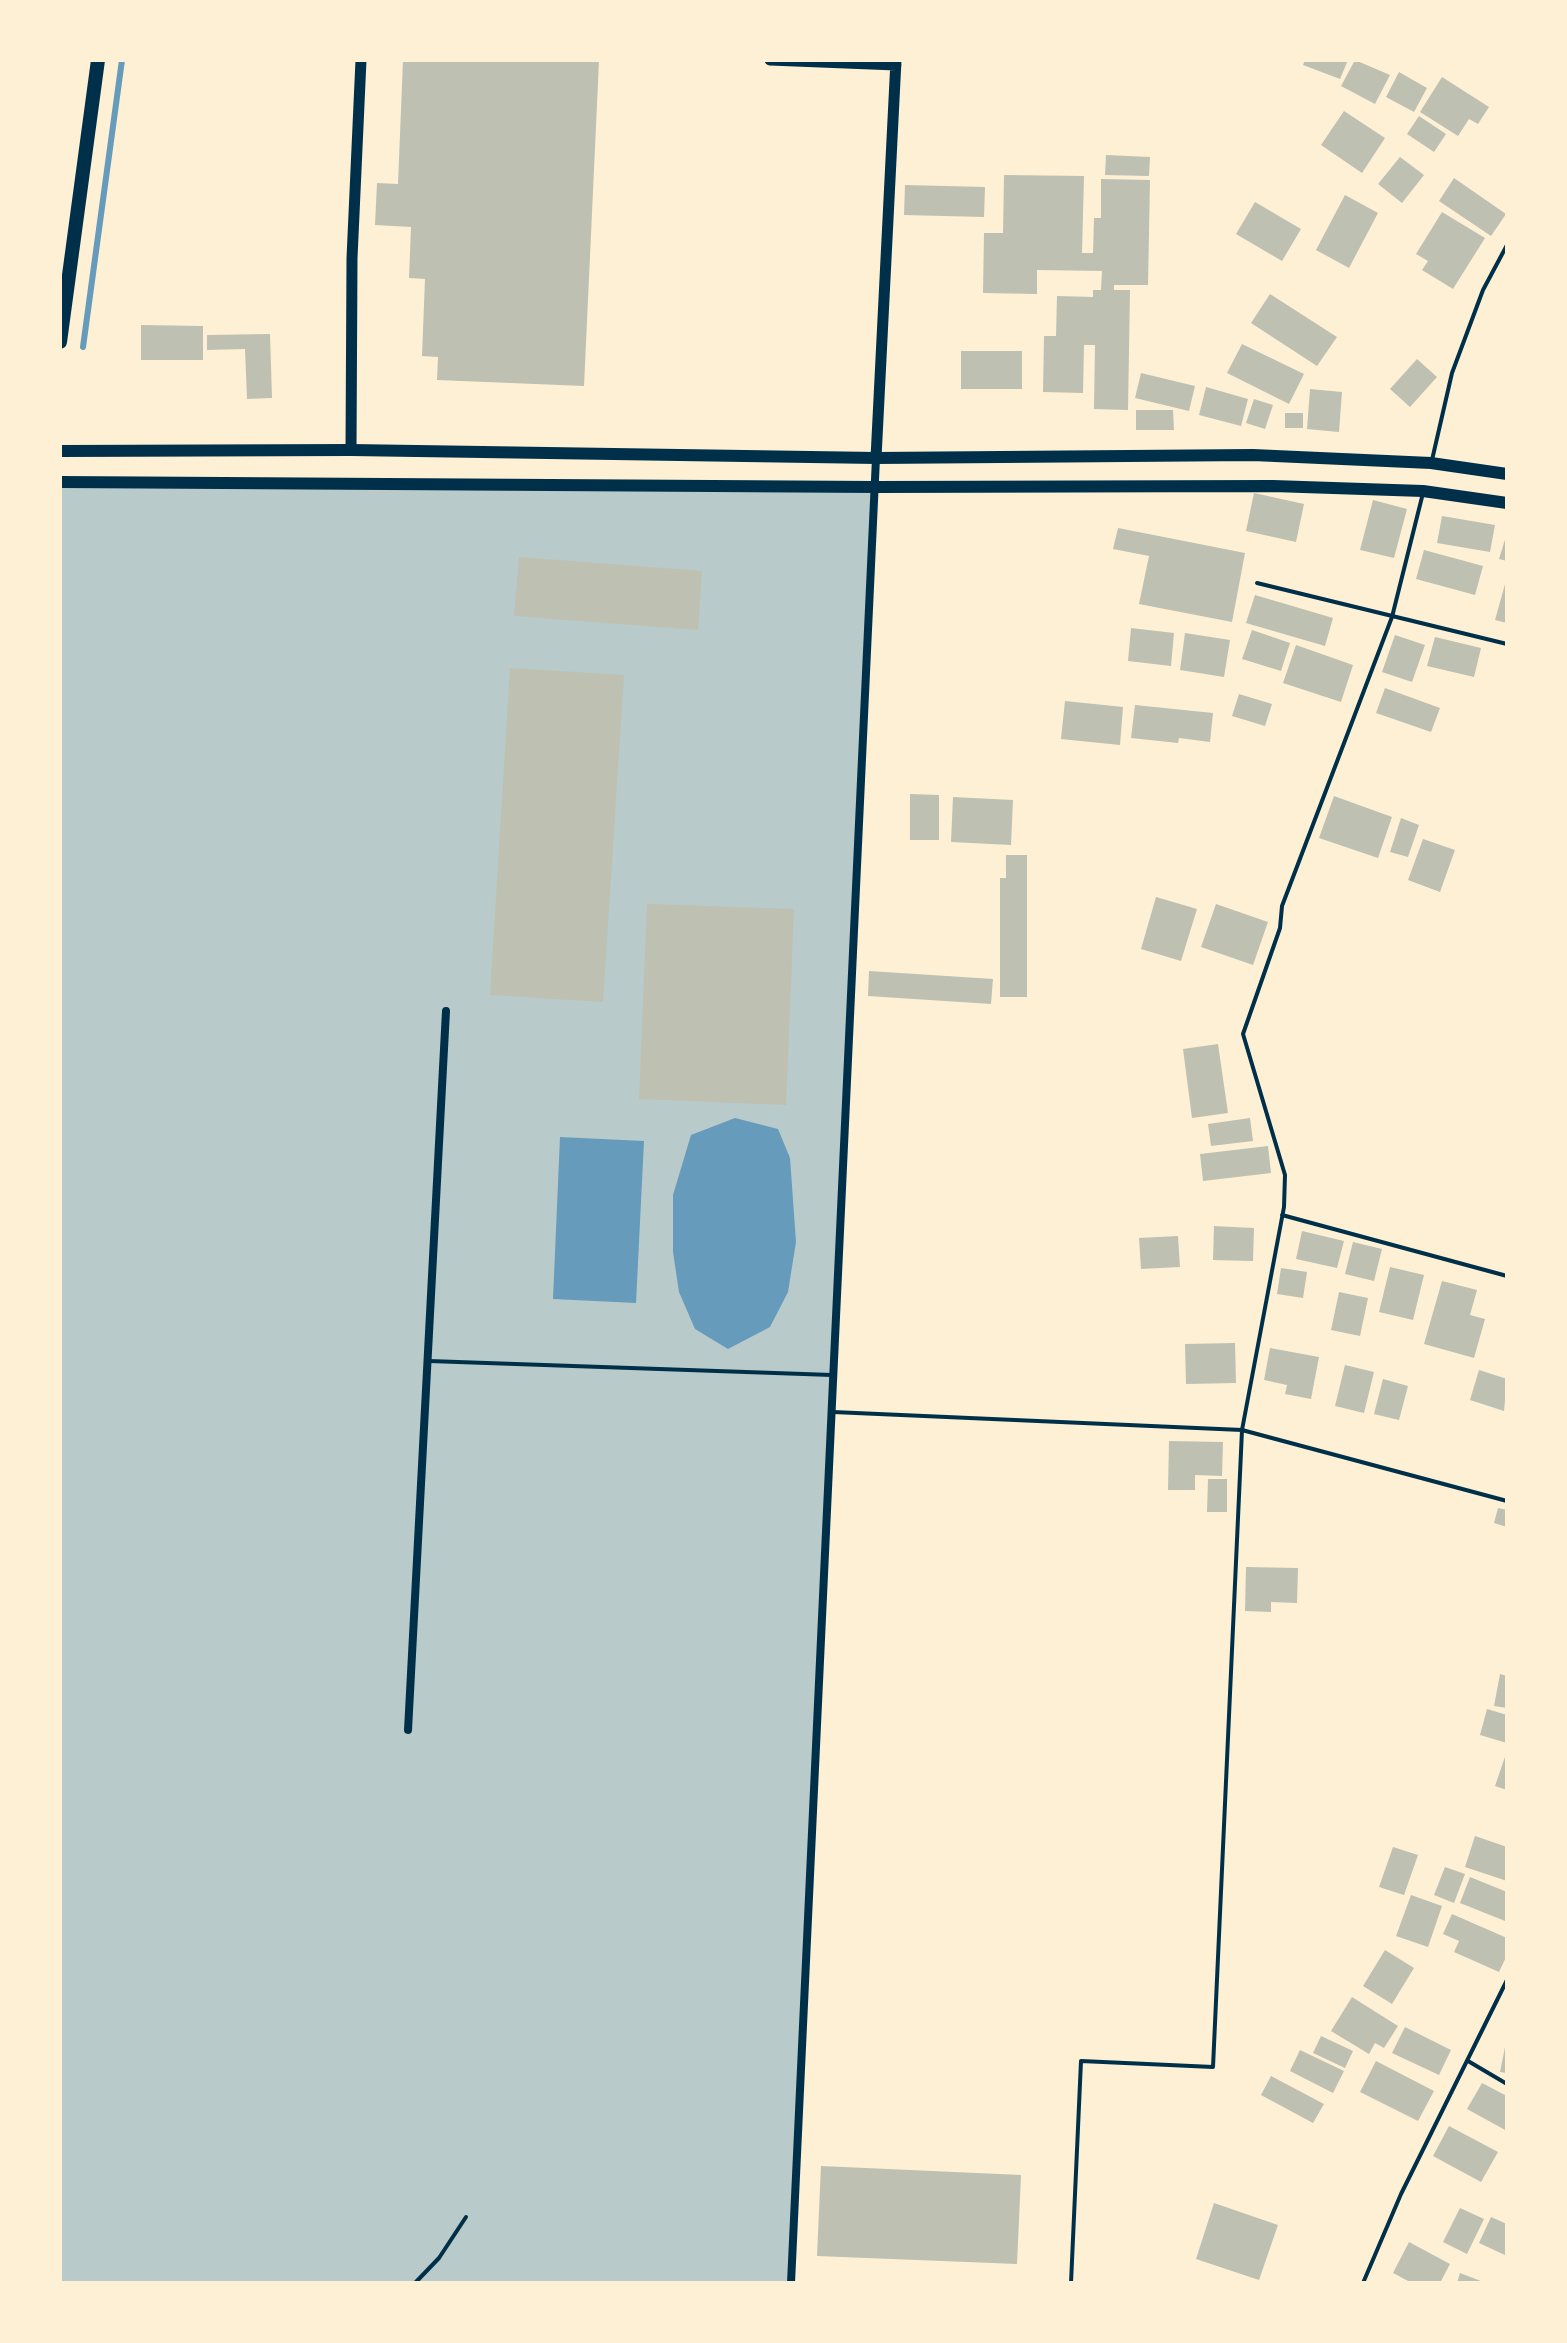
<!DOCTYPE html>
<style>
body{margin:0}
#map{position:relative;width:1567px;height:2343px;overflow:hidden;background:#fdf0d5;font-family:Commissioner,sans-serif}
canvas{display:block}
.frame{position:absolute;inset:0;border:62px solid #fdf0d5;pointer-events:none}
</style>
<div id="map">
<canvas width="1567" height="2343"></canvas>
<div class="frame"></div>
</div>
<script>
const ctx = document.querySelector('canvas').getContext('2d');
ctx.lineJoin = 'round';
function paint(path, color) {
  ctx.fillStyle = color;
  ctx.fill(path, 'evenodd');
}
function poly(rows) {
  const path = new Path2D();
  for (const r of rows) {
    path.moveTo(r[0], r[1]);
    for (let i = 2; i < r.length; i += 2) path.lineTo(r[i], r[i + 1]);
  }
  return path;
}
function trace(path, color, width, dash) {
  ctx.strokeStyle = color;
  ctx.lineWidth = width;
  ctx.lineCap = dash ? 'butt' : 'round';
  ctx.setLineDash(dash || []);
  ctx.stroke(path);
}
paint(poly([
 [60,482,875,487,791,2283,60,2283]
]), '#b9caca');
paint(poly([
 [735,1118,778,1129,790,1158,796,1242,788,1292,770,1327,728,1349,695,1329,679,1292,673,1252,673,1195,691,1135],
 [560,1137,644,1141,636,1303,553,1299]
]), '#669bbc');
trace(poly([
 [83,347,122,60]
]), '#669bbc', 6);
paint(poly([
 [403,60,599,61,584,386,437,380,438,357,422,356,425,279,409,278,411,227,375,225,377,183,398,184],
 [1305,60,1348,60,1340,79,1303,65],
 [1355,60,1390,75,1375,104,1341,86],
 [1399,72,1427,88,1414,112,1386,97],
 [1442,77,1489,107,1478,124,1469,119,1458,136,1420,112],
 [1344,111,1385,138,1362,173,1321,145],
 [1419,116,1446,134,1434,152,1407,134],
 [1106,155,1150,157,1149,176,1105,175],
 [1400,157,1424,175,1402,203,1378,184],
 [1004,175,1084,176,1082,253,1093,253,1094,218,1101,218,1101,179,1150,180,1148,285,1114,285,1114,290,1130,290,1128,410,1094,409,1095,345,1084,345,1083,393,1043,392,1044,336,1056,336,1057,296,1093,297,1093,290,1101,290,1102,271,1037,270,1037,294,983,293,984,233,1003,233],
 [1454,178,1506,214,1491,236,1439,201],
 [905,185,985,187,984,217,904,215],
 [1345,195,1378,213,1349,268,1316,250],
 [1255,202,1301,229,1282,261,1236,234],
 [1442,212,1485,238,1453,289,1422,270,1428,261,1416,254],
 [1270,294,1337,337,1317,366,1251,323],
 [141,325,203,326,203,360,141,360],
 [270,334,272,398,247,399,245,349,207,350,207,335],
 [1242,344,1304,374,1289,404,1227,373],
 [961,351,1022,351,1022,389,961,389],
 [1417,359,1437,377,1410,407,1390,389],
 [1141,373,1195,386,1189,411,1135,398],
 [1206,387,1248,399,1241,426,1199,415],
 [1310,389,1342,392,1339,432,1307,429],
 [1254,399,1273,405,1265,429,1246,423],
 [1136,410,1173,410,1174,430,1136,430],
 [1285,413,1303,413,1303,428,1285,428],
 [1254,493,1304,504,1296,542,1246,531],
 [1373,500,1407,509,1394,558,1360,550],
 [1442,516,1495,525,1490,552,1437,543],
 [1118,528,1245,553,1232,622,1139,604,1149,556,1113,549],
 [1507,533,1507,561,1499,559],
 [1424,550,1483,566,1475,595,1416,579],
 [519,557,702,571,698,630,514,616],
 [1507,577,1507,623,1495,620],
 [1255,595,1333,618,1325,646,1246,623],
 [1131,628,1174,633,1171,666,1128,661],
 [1252,630,1290,643,1281,671,1242,659],
 [1185,633,1230,640,1224,677,1180,670],
 [1395,635,1425,645,1412,682,1382,672],
 [1435,637,1481,648,1474,677,1427,666],
 [1296,645,1353,665,1341,702,1283,683],
 [510,668,624,675,603,1002,490,995],
 [1385,688,1440,708,1431,732,1376,713],
 [1239,694,1272,704,1265,726,1232,716],
 [1065,701,1123,707,1120,745,1061,739],
 [1135,705,1213,713,1210,742,1179,738,1178,743,1131,738],
 [910,794,939,795,939,840,910,840],
 [1334,796,1392,817,1378,858,1319,838],
 [953,797,1013,800,1011,845,951,842],
 [1401,818,1419,825,1408,857,1390,852],
 [1423,839,1455,850,1440,892,1408,880],
 [1006,855,1027,855,1027,997,1000,997,1000,878,1006,878],
 [1156,897,1197,909,1181,961,1141,949],
 [647,904,794,909,786,1105,639,1099],
 [1216,904,1268,922,1253,965,1201,947],
 [869,971,993,979,991,1004,868,996],
 [1218,1044,1228,1113,1192,1118,1183,1049],
 [1250,1118,1253,1141,1211,1146,1208,1124],
 [1268,1146,1271,1173,1203,1181,1200,1154],
 [1214,1226,1254,1228,1253,1261,1213,1260],
 [1302,1231,1344,1241,1337,1268,1296,1259],
 [1178,1236,1180,1267,1141,1269,1139,1238],
 [1353,1242,1382,1249,1374,1281,1345,1274],
 [1390,1267,1424,1275,1413,1320,1379,1312],
 [1281,1268,1307,1272,1303,1298,1277,1294],
 [1442,1281,1477,1290,1470,1315,1485,1319,1474,1358,1424,1344],
 [1339,1292,1368,1298,1360,1336,1331,1330],
 [1235,1343,1236,1383,1186,1384,1185,1344],
 [1270,1348,1319,1357,1311,1399,1285,1394,1287,1385,1264,1380],
 [1345,1365,1374,1372,1364,1413,1335,1406],
 [1479,1370,1507,1379,1504,1411,1470,1400],
 [1383,1379,1408,1386,1399,1420,1374,1414],
 [1169,1441,1223,1442,1222,1476,1195,1475,1195,1490,1168,1490],
 [1208,1479,1227,1479,1227,1512,1207,1512],
 [1498,1508,1507,1510,1507,1527,1494,1523],
 [1246,1567,1298,1568,1297,1603,1271,1602,1271,1612,1245,1611],
 [1500,1674,1507,1676,1507,1708,1494,1706],
 [1487,1709,1507,1715,1507,1743,1480,1735],
 [1507,1751,1507,1790,1495,1786],
 [1475,1836,1507,1847,1507,1881,1465,1867],
 [1393,1847,1418,1855,1404,1895,1379,1887],
 [1445,1867,1465,1874,1454,1903,1434,1895],
 [1470,1877,1507,1892,1505,1921,1460,1903],
 [1411,1895,1442,1906,1428,1947,1396,1936],
 [1452,1914,1507,1938,1507,1955,1499,1972,1454,1952,1459,1941,1443,1934],
 [1385,1950,1414,1968,1392,2004,1363,1986],
 [1352,1997,1398,2026,1384,2048,1375,2043,1369,2054,1331,2031],
 [1405,2027,1451,2050,1439,2075,1392,2053],
 [1321,2036,1353,2051,1345,2068,1313,2053],
 [1506,2042,1507,2042,1507,2073,1500,2072],
 [1300,2050,1344,2071,1333,2093,1290,2071],
 [1376,2061,1434,2091,1418,2121,1360,2092],
 [1271,2076,1324,2104,1313,2123,1261,2095],
 [1482,2083,1507,2096,1507,2131,1467,2109],
 [1449,2126,1498,2152,1481,2182,1433,2156],
 [821,2166,1021,2175,1017,2264,817,2256],
 [1214,2203,1278,2225,1259,2280,1196,2259],
 [1460,2208,1484,2219,1467,2254,1443,2242],
 [1491,2217,1507,2224,1507,2256,1479,2243],
 [1409,2242,1450,2264,1440,2283,1412,2283,1393,2273],
 [1460,2273,1486,2283,1457,2283]
]), '#bec0b2');
trace(poly([
 [1432,460,1452,373,1483,290,1507,245],
 [1257,583,1507,644],
 [1282,1215,1507,1276],
 [429,1361,832,1375],
 [833,1412,1242,1430,1507,1501],
 [1468,2061,1507,2084],
 [415,2283,439,2258,466,2217],
 [1071,2283,1081,2061,1213,2067,1242,1430,1284,1207,1285,1175,1243,1034,1280,928,1282,906,1392,617,1423,493],
 [1363,2283,1401,2194,1507,1980]
]), '#003049', 4);
trace(poly([
 [408,1730,446,1011],
 [791,2283,876,458]
]), '#003049', 8);
trace(poly([
 [770,60,896,65],
 [351,450,352,258,361,60],
 [876,458,896,60]
]), '#003049', 11);
trace(poly([
 [60,451,351,450,876,458,1253,455,1431,463,1507,474],
 [60,482,875,487,1273,486,1423,491,1507,503]
]), '#003049', 12);
trace(poly([
 [60,342,98,60]
]), '#003049', 14);
</script>
